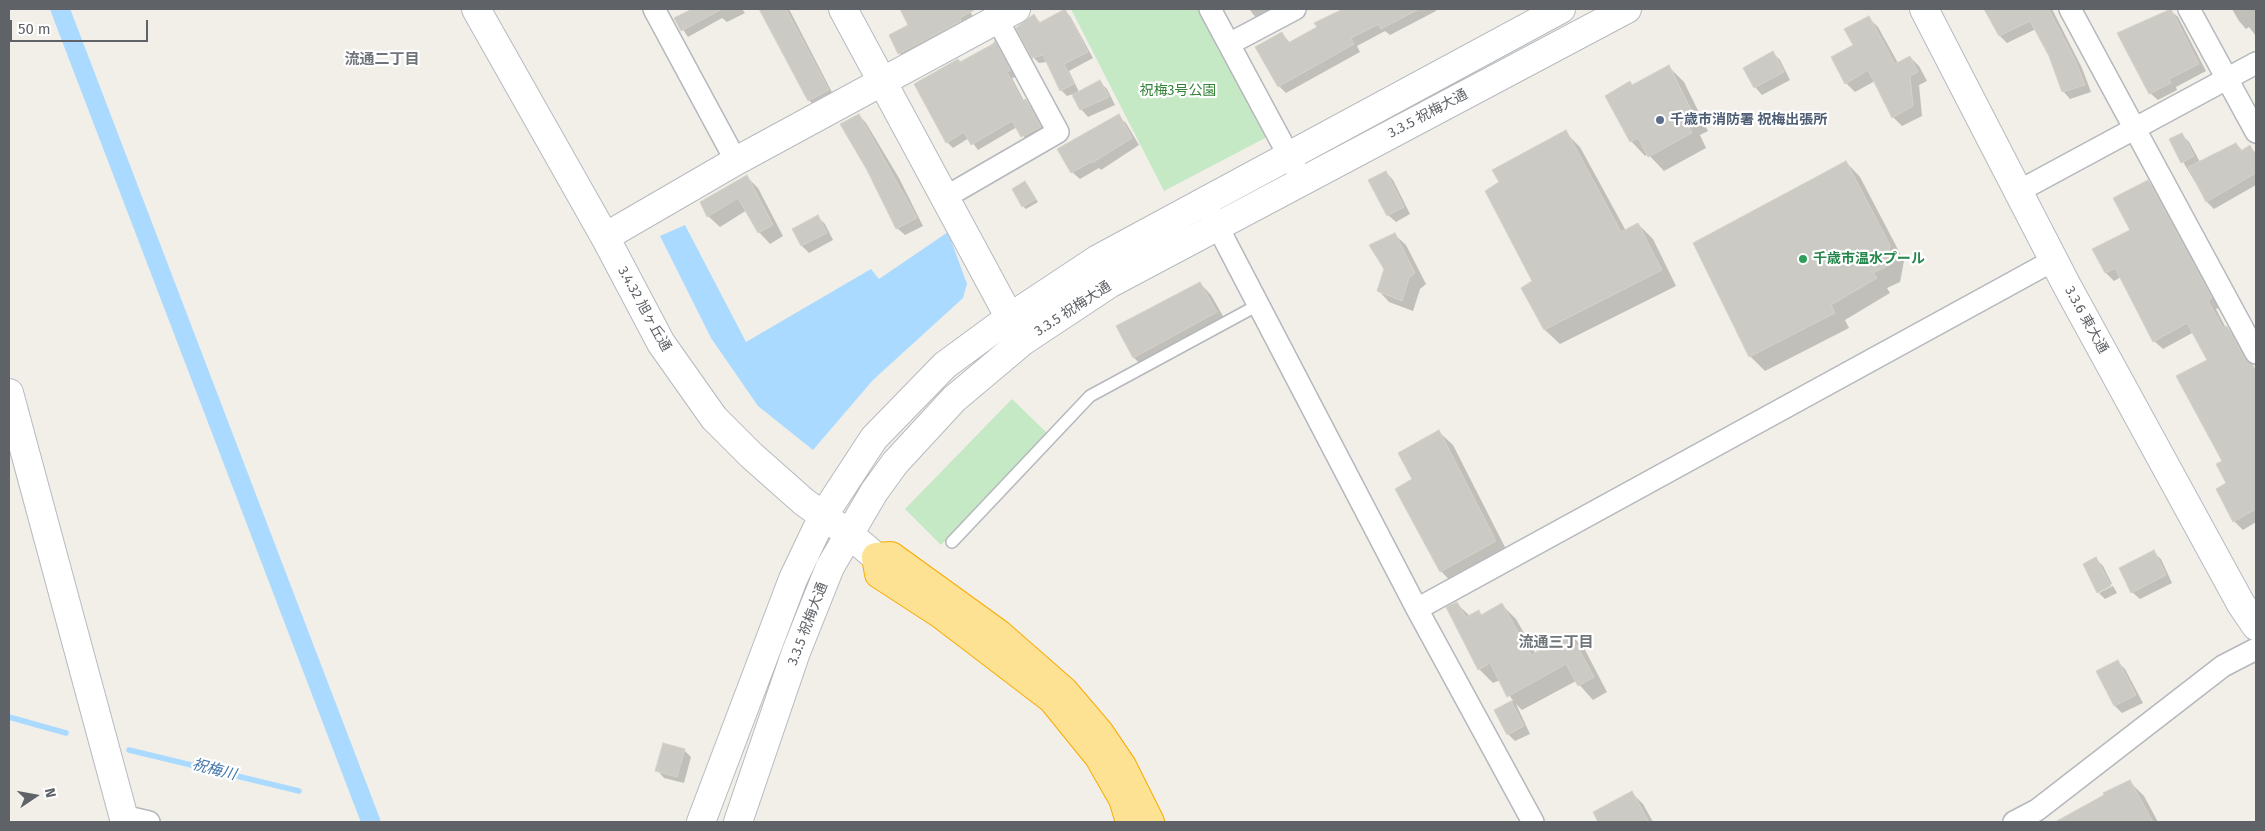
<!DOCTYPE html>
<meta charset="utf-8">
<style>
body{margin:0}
#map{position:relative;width:2265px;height:831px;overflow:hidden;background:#f1efe8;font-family:"Fira Sans",sans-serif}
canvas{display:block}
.frame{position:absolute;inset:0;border:10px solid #5f6368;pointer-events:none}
.north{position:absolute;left:10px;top:771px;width:50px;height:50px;-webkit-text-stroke:4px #fff;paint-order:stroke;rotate:78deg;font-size:14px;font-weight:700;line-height:20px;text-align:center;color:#5f6368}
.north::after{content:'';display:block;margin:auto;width:18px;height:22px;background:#5f6368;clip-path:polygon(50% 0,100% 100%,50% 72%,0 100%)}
.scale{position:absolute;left:10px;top:20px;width:138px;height:22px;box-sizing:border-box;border:2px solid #5f6368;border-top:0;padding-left:6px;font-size:15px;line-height:18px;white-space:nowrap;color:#5f6368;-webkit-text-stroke:4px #fff;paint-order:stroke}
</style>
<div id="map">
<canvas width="2265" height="831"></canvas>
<div class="frame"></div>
<div class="north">N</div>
<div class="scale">50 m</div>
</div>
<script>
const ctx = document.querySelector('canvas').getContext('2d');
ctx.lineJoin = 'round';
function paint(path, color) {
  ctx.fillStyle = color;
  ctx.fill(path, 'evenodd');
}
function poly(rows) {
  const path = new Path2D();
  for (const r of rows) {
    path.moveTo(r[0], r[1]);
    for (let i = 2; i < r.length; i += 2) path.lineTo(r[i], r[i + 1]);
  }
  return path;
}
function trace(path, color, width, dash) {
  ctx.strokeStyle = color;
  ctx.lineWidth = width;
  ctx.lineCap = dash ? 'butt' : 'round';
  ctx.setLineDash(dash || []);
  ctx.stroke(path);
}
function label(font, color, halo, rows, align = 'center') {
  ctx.font = font + ' "Fira Sans","Noto Sans JP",sans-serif';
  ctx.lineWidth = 4.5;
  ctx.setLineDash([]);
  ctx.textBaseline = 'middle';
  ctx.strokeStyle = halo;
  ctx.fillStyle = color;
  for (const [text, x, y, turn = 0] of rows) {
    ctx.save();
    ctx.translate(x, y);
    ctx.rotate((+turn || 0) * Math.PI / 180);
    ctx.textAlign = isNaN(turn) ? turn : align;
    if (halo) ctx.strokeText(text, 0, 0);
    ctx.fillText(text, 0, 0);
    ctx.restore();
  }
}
paint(poly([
 [1071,9,1201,9,1267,137,1164,191],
 [1012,399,1048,434,941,545,905,509]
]), '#c5e8c5');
paint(poly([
 [685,225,746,342,871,269,879,279,948,232,967,284,963,298,873,380,813,450,758,406,711,338,660,236]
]), '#aadaff');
paint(poly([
 [694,9,742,9,745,13,727,22,722,18,688,37,676,19],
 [761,9,789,9,835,98,816,108,809,100],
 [902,9,972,9,970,11,975,21,906,60,899,53,910,25],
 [1249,9,1274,9,1257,19],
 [1349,9,1435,9,1436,11,1390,35,1385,31,1357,46,1360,52,1286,93,1279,86,1282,33,1290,43],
 [1985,9,2052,9,2082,68,2091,92,2070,99,2063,91,2050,55,2036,29,2007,43,2000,36],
 [2232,9,2256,9,2256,36,2249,27,2246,29,2239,21],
 [1064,10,1070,16,1093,58,1069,71,1079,92,1099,81,1107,89,1115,105,1088,117,1081,109,1073,94,1067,96,1061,90,1047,62,1039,63,1033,57,1034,16,1041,23],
 [2170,10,2178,17,2206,71,2176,87,2177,90,2158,100,2150,93],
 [1869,18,1878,27,1898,63,1910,57,1919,66,1927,81,1919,85,1922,116,1902,126,1893,117,1875,81,1855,92,1846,83,1854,46],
 [995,43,1000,48,1016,77,1012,78,1024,101,1031,106,1046,133,1028,142,1017,127,978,150,969,138,953,148,947,142,960,63],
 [1773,53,1780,60,1790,80,1762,95,1755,87,1745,68],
 [1669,67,1684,82,1708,131,1700,135,1706,148,1664,171,1648,154,1645,156,1631,141,1630,83,1634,86],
 [859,115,866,123,899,178,923,226,905,235,897,228],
 [1118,116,1126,123,1139,145,1101,170,1099,168,1080,179,1072,172],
 [1565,132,1580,147,1626,231,1638,224,1653,239,1676,286,1560,344,1545,330,1523,288,1534,282],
 [2181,134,2189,142,2200,162,2236,144,2243,151,2250,147,2256,153,2256,185,2214,209,2207,202,2170,140],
 [1846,162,1860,177,1904,261,1900,282,1887,288,1890,293,1845,320,1849,328,1765,371,1750,356],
 [1386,172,1393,180,1410,214,1396,222,1388,215],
 [747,177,758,188,783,236,770,244,759,232,747,210,720,227,708,216],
 [2148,181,2156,190,2220,307,2216,309,2226,328,2235,336,2256,370,2256,522,2243,530,2234,521,2218,489,2227,484,2224,462,2177,377,2209,360,2194,332,2163,349,2154,341,2121,277,2114,281,2106,273,2094,250,2131,230],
 [1025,182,1038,202,1026,209,1023,206],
 [818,217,825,224,833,240,809,253,802,246,794,229],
 [1394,234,1406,245,1426,284,1420,289,1413,311,1389,302,1378,290],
 [1200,283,1211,295,1227,323,1146,369,1134,358,1118,327],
 [1439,432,1453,445,1509,555,1454,585,1441,571],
 [2153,552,2161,559,2172,583,2140,599,2132,592],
 [2096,559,2103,566,2112,584,2099,590,2099,593],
 [2113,586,2117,593,2105,599,2099,593],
 [1456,603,1470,616,1478,612,1483,616,1502,605,1516,619,1536,654,1570,634,1584,648,1607,692,1593,700,1576,681,1522,710,1516,704,1530,734,1515,741,1508,734,1495,711,1513,701,1500,680,1493,683,1479,669],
 [2118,662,2125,669,2143,703,2122,713,2115,706,2098,672],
 [684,750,691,757,684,783,664,778,657,770],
 [2130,782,2144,796,2158,822,2058,822],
 [1632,793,1643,804,1653,822,1600,822,1594,812]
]), '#0003');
trace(poly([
 [9,717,66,733],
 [129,750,299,791]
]), '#aadaff', 5.5);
trace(poly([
 [60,9,371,822]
]), '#aadaff', 19);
const building = poly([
 [692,9,722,9,681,31,674,18,692,9],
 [759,9,786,9,829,90,808,101,759,9],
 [900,9,976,9,960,18,961,21,898,54,889,35,908,25,900,9],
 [1065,9,1088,52,1064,64,1074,84,1060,91,1043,55,1032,58,1016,28,1034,14,1039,23,1065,9],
 [1343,9,1419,9,1381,29,1379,24,1351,38,1354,44,1278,87,1255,47,1282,32,1288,43,1317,27,1314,23,1343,9],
 [1984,9,2052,9,2049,10,2075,60,2085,85,2062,92,2049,56,2030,21,1999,36,1984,9],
 [2171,9,2199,64,2169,79,2171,83,2149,94,2117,33,2171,9],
 [1869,16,1895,64,1910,56,1918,72,1910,76,1913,106,1892,118,1868,70,1845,84,1831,57,1853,45,1844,29,1869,16],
 [995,41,1011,70,1007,72,1022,101,1026,99,1041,127,1021,137,1012,121,971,145,964,132,946,143,914,84,958,59,960,62,993,44,995,41],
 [1773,51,1784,72,1754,88,1743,68,1773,51],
 [1669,65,1694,116,1686,120,1692,133,1648,157,1638,138,1630,142,1605,96,1630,81,1632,85,1669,65],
 [1100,80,1109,97,1080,110,1072,95,1100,80],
 [859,114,917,218,896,229,867,170,840,124,859,114],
 [1119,114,1132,138,1092,163,1091,162,1071,173,1057,149,1119,114],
 [1566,130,1621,232,1638,223,1662,270,1544,330,1521,288,1532,281,1485,191,1499,182,1492,170,1566,130],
 [2182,133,2194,156,2181,163,2169,139,2182,133],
 [2236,143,2241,151,2250,145,2256,157,2256,173,2206,202,2188,167,2236,143],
 [1846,161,1890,245,1886,267,1873,273,1877,278,1831,305,1835,313,1749,357,1693,243,1846,161],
 [1386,171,1404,207,1387,216,1368,180,1386,171],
 [747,175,773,225,758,233,738,198,707,217,700,202,747,175],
 [2148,180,2212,298,2208,301,2223,328,2227,326,2245,359,2252,365,2256,373,2256,509,2233,522,2216,489,2226,483,2216,464,2222,461,2176,376,2207,360,2187,323,2153,342,2115,268,2105,273,2092,249,2130,230,2113,198,2148,180],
 [1025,181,1036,199,1022,207,1012,189,1025,181],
 [818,215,827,233,801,246,792,229,818,215],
 [1395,233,1415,273,1409,278,1402,301,1377,291,1384,269,1369,245,1395,233],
 [1200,282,1217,312,1133,358,1116,326,1200,282],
 [1439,430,1496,541,1440,572,1395,489,1412,479,1398,453,1439,430],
 [2154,550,2166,575,2131,593,2119,568,2154,550],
 [2096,557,2111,586,2097,593,2083,564,2096,557],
 [1457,602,1466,617,1479,610,1481,615,1502,603,1531,655,1570,633,1594,677,1578,686,1566,664,1507,697,1490,663,1478,670,1446,607,1457,602],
 [2118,660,2136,695,2114,706,2096,671,2118,660],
 [1511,701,1524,726,1507,735,1494,710,1511,701],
 [663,743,685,749,677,777,655,771,663,743],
 [2130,780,2153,822,2055,822,2104,795,2103,793,2130,780],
 [1632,791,1649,822,1598,822,1593,812,1632,791]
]);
paint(building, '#cccac5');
trace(building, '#d6d1c6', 1);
const lane = poly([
 [952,542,1090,396,1258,305]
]);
const street = poly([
 [654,9,736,161],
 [1210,9,1296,169],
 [2070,9,2256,353],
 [2189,9,2256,132],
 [1229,44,1295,9],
 [2019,191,2256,63],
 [944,198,1058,132,997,19],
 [1211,214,1417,609,1533,822],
 [1417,609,2054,260],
 [123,816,149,822],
 [2014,822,2037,810,2223,666,2256,649]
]);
const secondary = poly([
 [476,9,605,237,661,343,714,418,751,455,804,502,849,534,876,557],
 [843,9,1018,333],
 [1924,9,2066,284,2241,604,2256,626],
 [605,237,736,161,1016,9],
 [9,393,125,822],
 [701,822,793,579,823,516,874,438,945,365,1009,318,1098,259,1561,9],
 [738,822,796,652,830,567,874,492,895,463,954,399,1023,341,1109,284,1627,9]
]);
const highway = poly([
 [1130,822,1123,799,1099,757,1052,699,942,615,879,574,876,557,891,556,999,634,1064,691,1099,732,1122,766,1150,822]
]);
trace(lane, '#b5b8bc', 14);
trace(street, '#b5b8bc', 24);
trace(secondary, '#b6babf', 30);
trace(highway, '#f9ab00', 30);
trace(lane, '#fff', 11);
trace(street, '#fff', 21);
trace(secondary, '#fff', 28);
trace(highway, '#fde293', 28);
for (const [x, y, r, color] of [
 [1660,120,5,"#5c6f8a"],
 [1803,259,5,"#2e9e5b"]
]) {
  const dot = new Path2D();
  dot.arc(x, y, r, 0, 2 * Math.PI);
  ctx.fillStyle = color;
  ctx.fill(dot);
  trace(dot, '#fff', 2);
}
label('14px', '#348238', '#fff', [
 ["祝梅3号公園",1178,91]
]);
label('14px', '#5f6368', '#fff', [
 ["3.3.5 祝梅大通",1428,114,-28],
 ["3.4.32 旭ヶ丘通",644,309,61],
 ["3.3.5 祝梅大通",1073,309,-33],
 ["3.3.6 東大通",2086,320,61],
 ["3.3.5 祝梅大通",808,624,-69]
]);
label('bold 14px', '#4e5e75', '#fff', [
 ["千歳市消防署 祝梅出張所",1670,120]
], 'left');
label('bold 14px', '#27864d', '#fff', [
 ["千歳市温水プール",1813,259]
], 'left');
label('bold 15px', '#70757a', '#fff', [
 ["流通二丁目",382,60],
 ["流通三丁目",1556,643]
]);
label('italic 15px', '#4174aa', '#fff', [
 ["祝梅川",214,770,14]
]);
</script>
